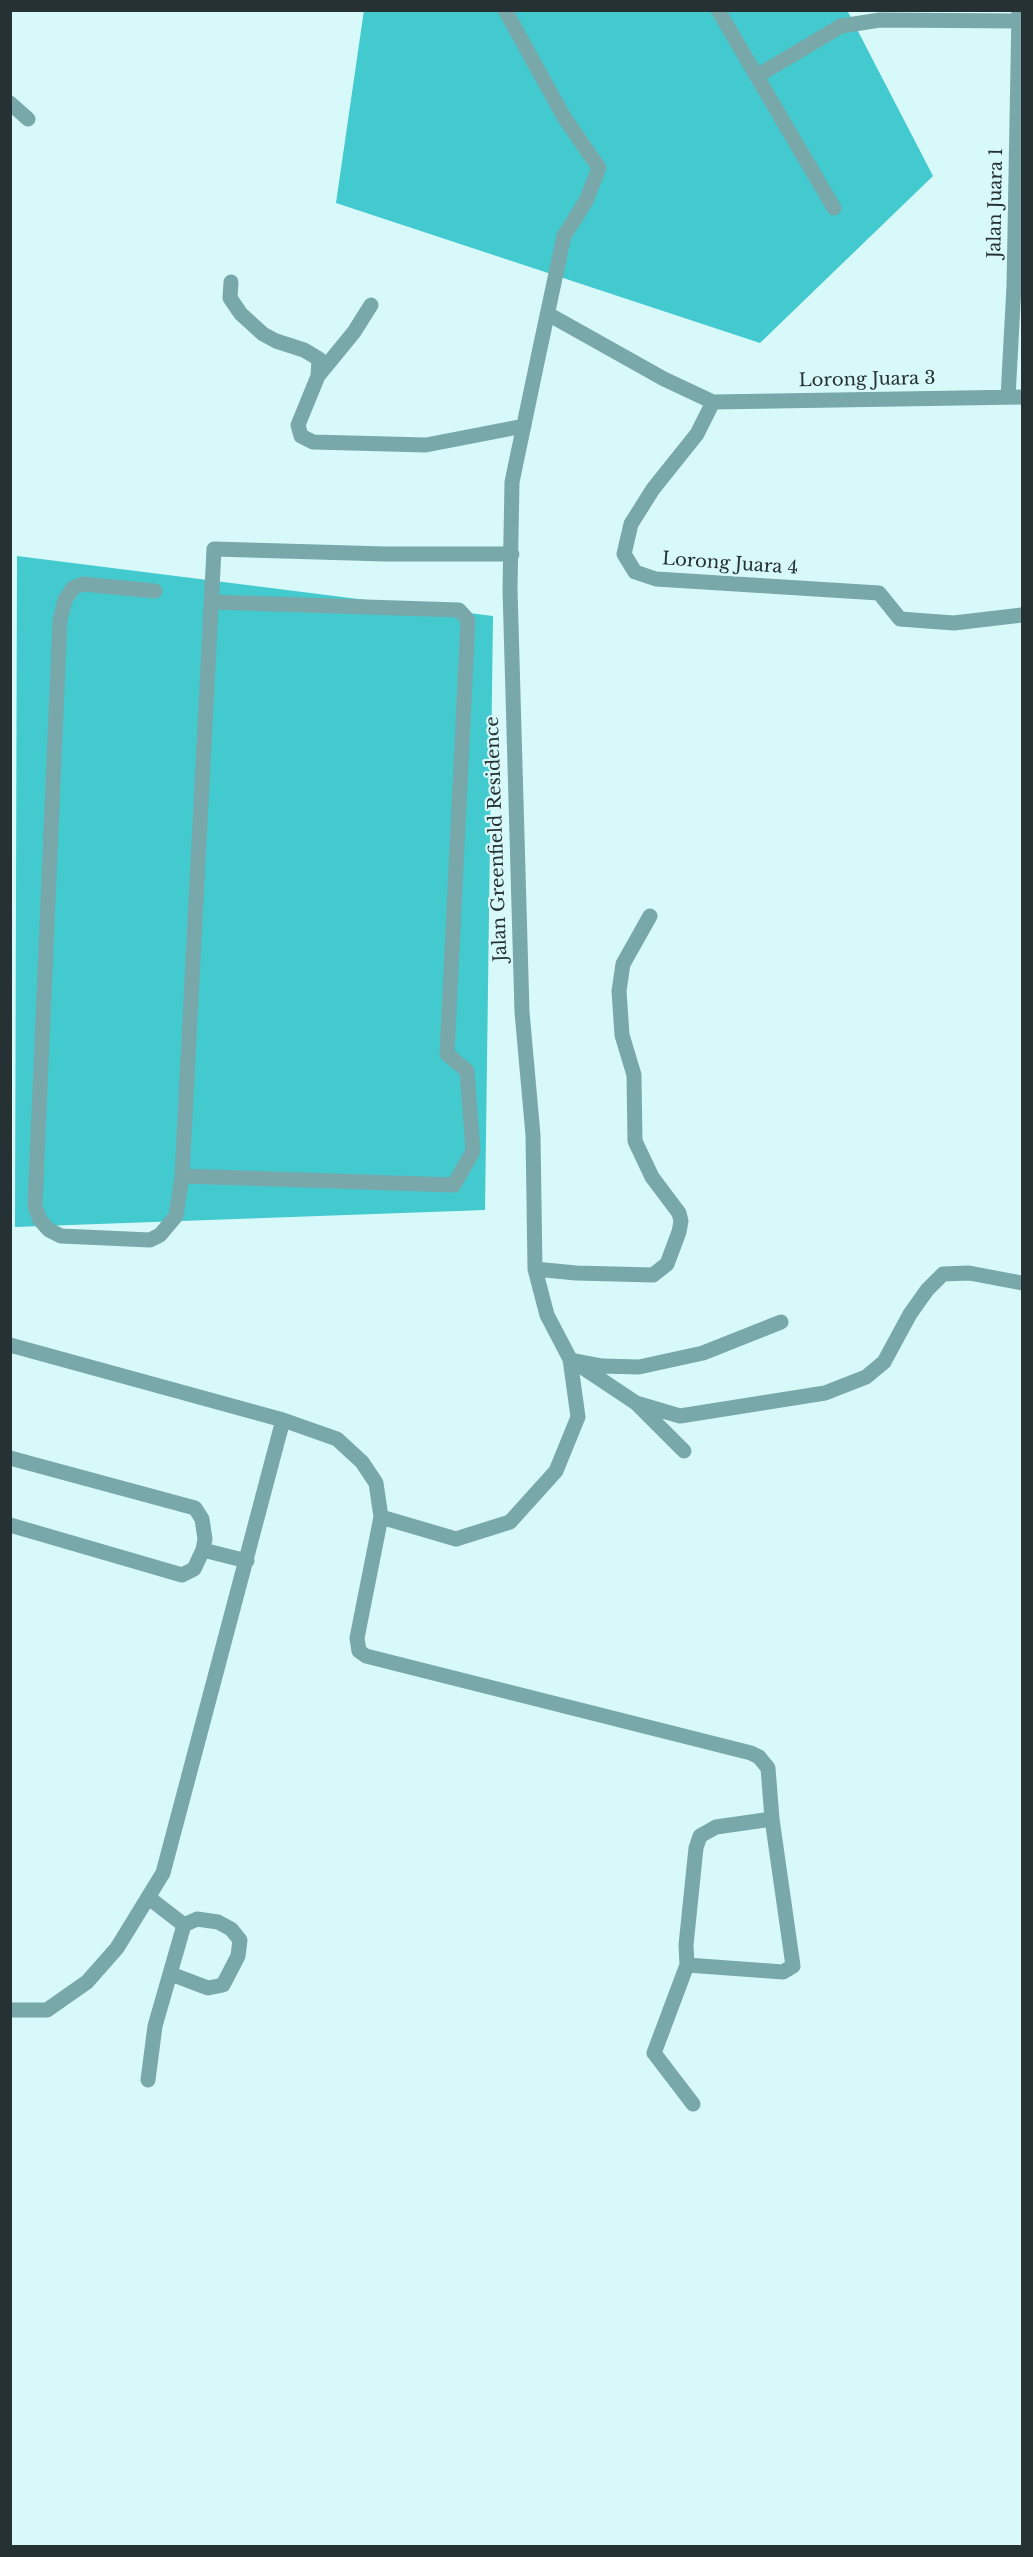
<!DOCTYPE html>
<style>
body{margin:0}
#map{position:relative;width:1033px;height:2557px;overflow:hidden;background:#d8f9fa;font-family:"Libre Baskerville",serif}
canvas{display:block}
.frame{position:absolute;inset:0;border:12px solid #253132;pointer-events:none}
</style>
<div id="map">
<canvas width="1033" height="2557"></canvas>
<div class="frame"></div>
</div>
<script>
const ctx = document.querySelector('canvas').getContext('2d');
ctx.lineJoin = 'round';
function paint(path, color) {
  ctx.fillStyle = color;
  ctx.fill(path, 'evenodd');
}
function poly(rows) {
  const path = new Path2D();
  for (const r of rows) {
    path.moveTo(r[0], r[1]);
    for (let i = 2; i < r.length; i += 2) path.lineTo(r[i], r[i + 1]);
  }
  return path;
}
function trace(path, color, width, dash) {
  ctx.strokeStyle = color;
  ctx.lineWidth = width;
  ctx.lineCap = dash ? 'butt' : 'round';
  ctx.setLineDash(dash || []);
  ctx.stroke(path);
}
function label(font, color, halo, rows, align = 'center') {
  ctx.font = font + ' "Libre Baskerville",serif';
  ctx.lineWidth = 4.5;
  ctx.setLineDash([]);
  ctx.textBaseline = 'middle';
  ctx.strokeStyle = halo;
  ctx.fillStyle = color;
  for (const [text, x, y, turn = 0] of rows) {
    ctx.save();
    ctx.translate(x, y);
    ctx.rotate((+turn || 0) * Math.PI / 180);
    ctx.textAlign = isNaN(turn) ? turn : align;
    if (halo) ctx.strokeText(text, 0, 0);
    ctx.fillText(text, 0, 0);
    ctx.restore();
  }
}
paint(poly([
 [364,10,847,10,933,176,760,343,336,203],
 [17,556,493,616,485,1210,15,1227]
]), '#43cacf');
trace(poly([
 [718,10,834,208],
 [757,76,841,26,880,20,1019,21],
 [10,103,28,119],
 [231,282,230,298,241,314,263,334,276,341,304,350,319,359,318,376,298,425,301,436,313,442,426,445,524,426],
 [548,314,664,379,713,402,1022,397],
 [318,376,354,332,371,305],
 [1008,397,1014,286,1019,10],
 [713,402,697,434,653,489,631,524,624,554,635,572,656,579,879,593,900,619,954,623,1022,615],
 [155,591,82,584,73,588,65,600,60,620,35,1206,40,1220,49,1230,61,1236,150,1240,160,1235,176,1216,182,1176],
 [212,602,459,610,468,620,447,1054,467,1071,473,1151,454,1185,182,1176,214,549,385,554,512,554],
 [535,1269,576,1273,653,1275,667,1264,679,1232,681,1221,679,1213,652,1177,635,1141,634,1075,622,1035,619,991,623,964,650,916],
 [10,1345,283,1420,337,1439,362,1462,376,1483,381,1517,357,1638,359,1651,366,1656,751,1753,759,1757,768,1768,772,1819],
 [570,1359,636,1403,680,1416,825,1393,866,1377,884,1362,910,1314,927,1290,943,1274,969,1273,1022,1283],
 [576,1361,602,1366,639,1367,703,1353,781,1322],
 [636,1403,684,1451],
 [10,1458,195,1508,202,1519,205,1539,203,1550,194,1569,182,1575,10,1525],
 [381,1517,456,1539,510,1522,556,1471,578,1417,570,1359,547,1315,535,1269,533,1135,522,1012,510,589,512,482,539,353,564,236,586,201,599,168,564,117,505,10],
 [203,1550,247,1561],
 [772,1819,793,1966,783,1972,687,1965,686,1945,696,1848,700,1836,716,1827,772,1819],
 [149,1898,184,1925],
 [687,1965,654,2053,693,2104],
 [10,2010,47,2010,87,1982,117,1948,163,1873,283,1420],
 [148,2080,155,2026,184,1925,197,1919,218,1922,231,1929,240,1940,238,1956,223,1985,208,1988,171,1974]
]), '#79a8aa', 15);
label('18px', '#253132', '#d8f9fa', [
 ["Jalan Juara 1",996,203,-89],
 ["Lorong Juara 3",867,380,-1],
 ["Lorong Juara 4",730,564,4],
 ["Jalan Greenfield Residence",497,839,-92]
]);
</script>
